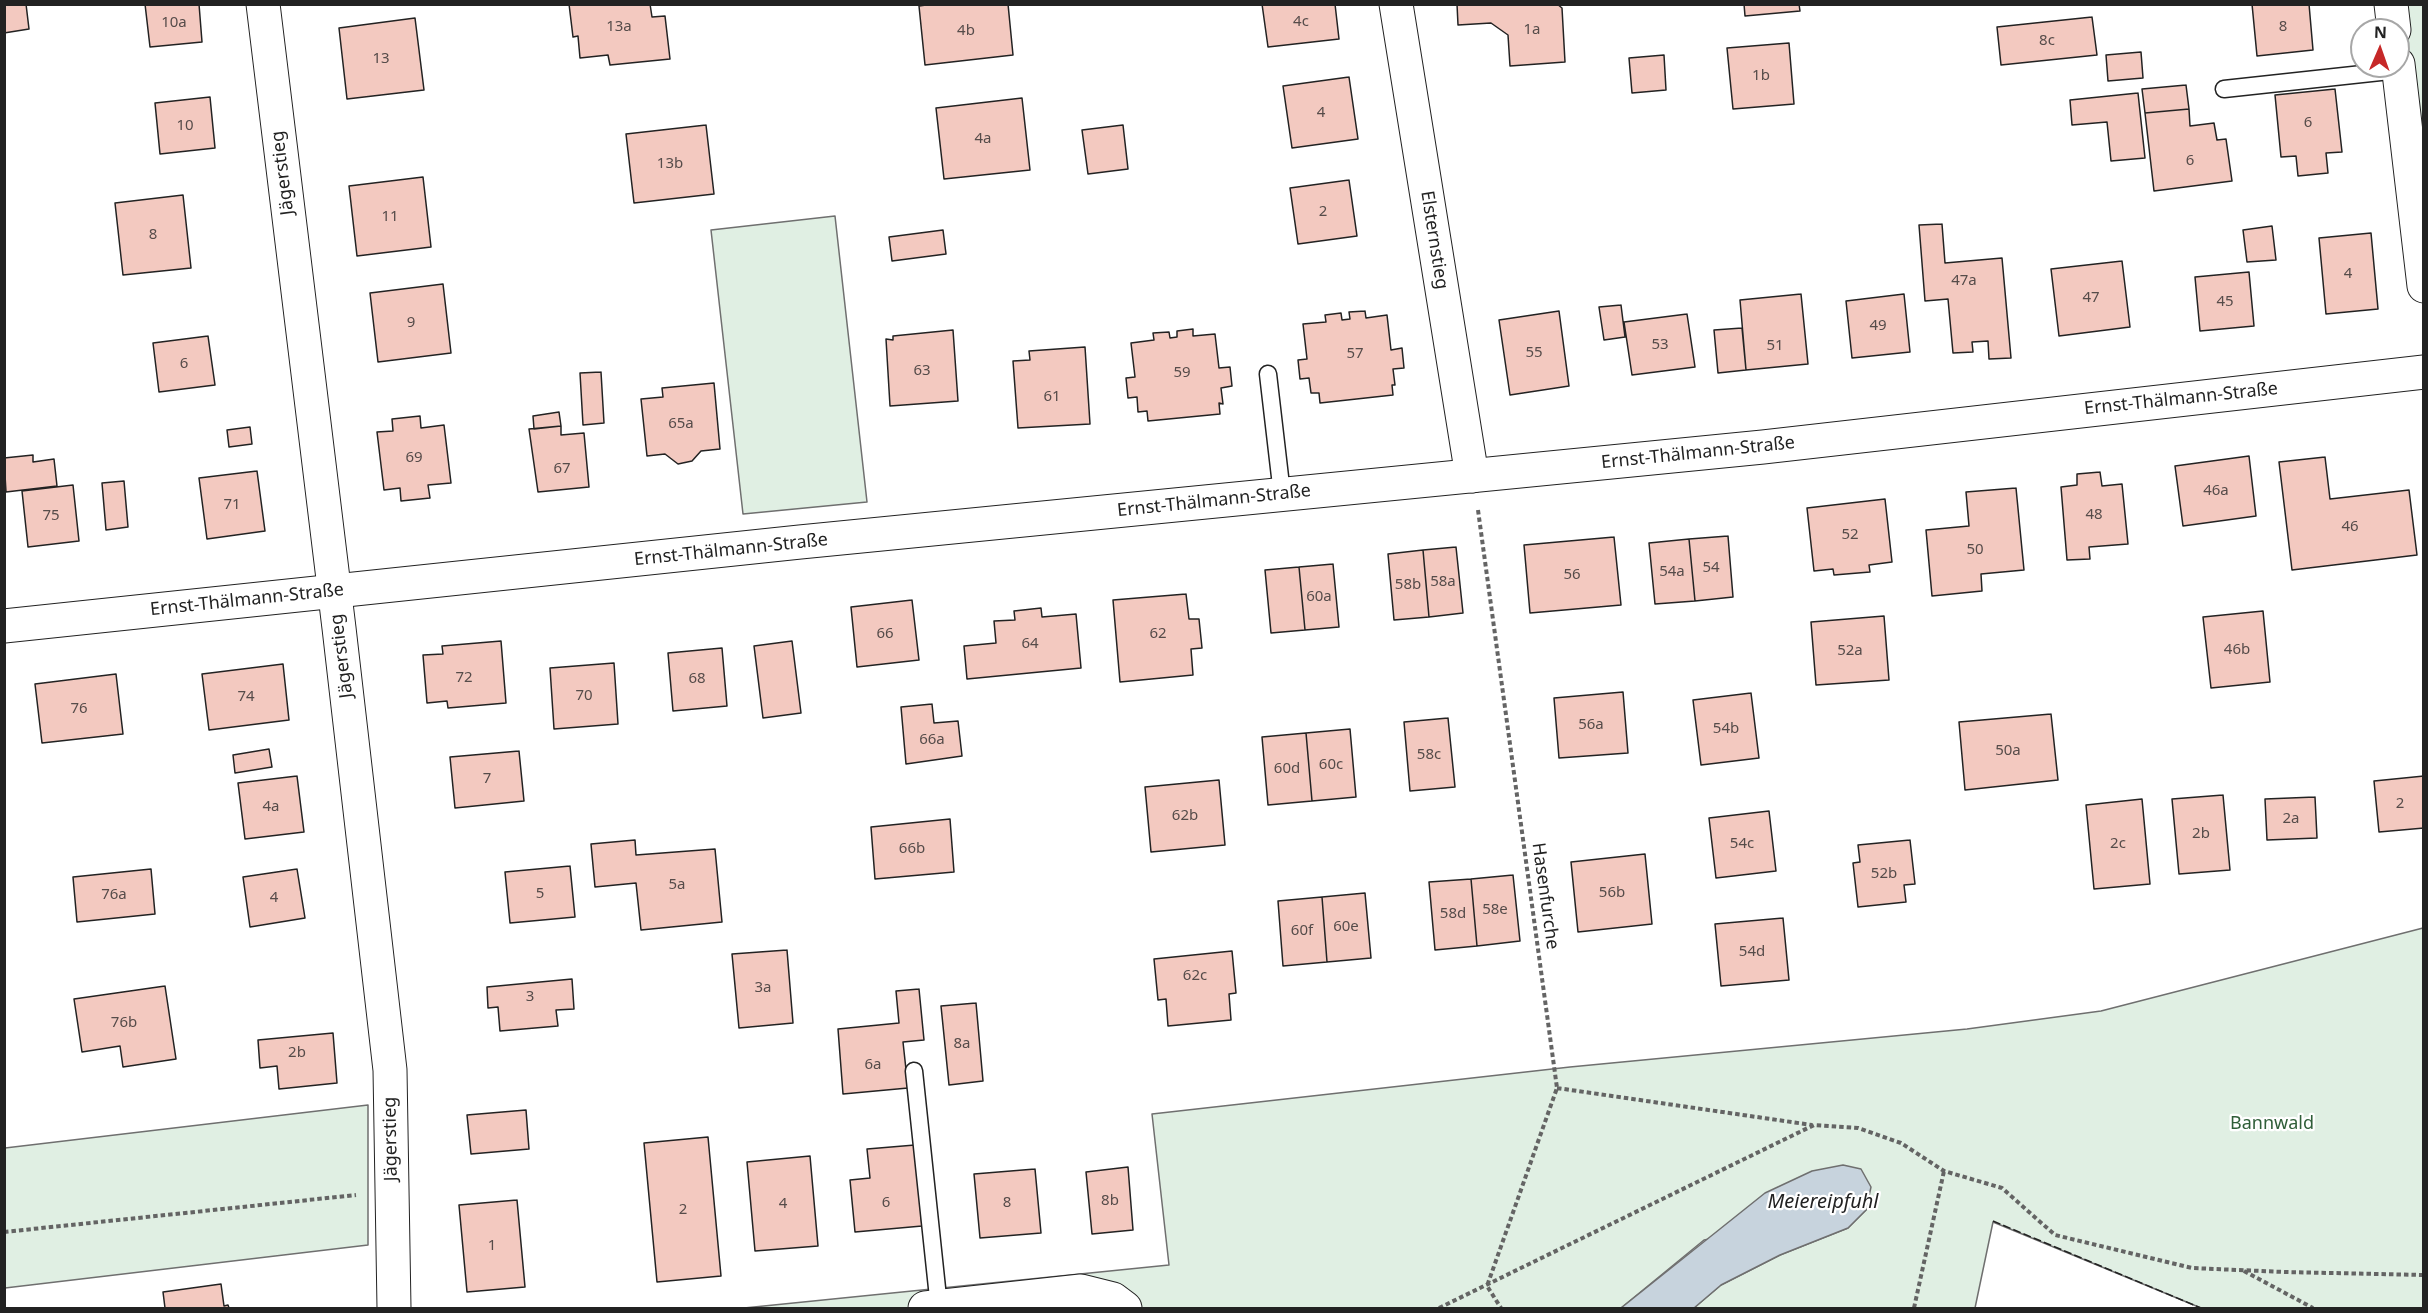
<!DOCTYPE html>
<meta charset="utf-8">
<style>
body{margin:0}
#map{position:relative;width:2428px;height:1313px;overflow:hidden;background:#fff;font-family:"Noto Sans",sans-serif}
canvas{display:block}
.frame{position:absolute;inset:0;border:6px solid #222;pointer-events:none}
.north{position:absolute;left:2350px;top:18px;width:60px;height:60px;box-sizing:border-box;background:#fff;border:2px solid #a7a7a7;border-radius:50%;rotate:2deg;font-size:16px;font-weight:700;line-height:24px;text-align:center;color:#222}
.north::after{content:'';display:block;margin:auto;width:21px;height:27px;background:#c62828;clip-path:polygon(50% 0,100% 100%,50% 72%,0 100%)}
</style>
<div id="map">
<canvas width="2428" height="1313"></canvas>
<div class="frame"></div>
<div class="north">N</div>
</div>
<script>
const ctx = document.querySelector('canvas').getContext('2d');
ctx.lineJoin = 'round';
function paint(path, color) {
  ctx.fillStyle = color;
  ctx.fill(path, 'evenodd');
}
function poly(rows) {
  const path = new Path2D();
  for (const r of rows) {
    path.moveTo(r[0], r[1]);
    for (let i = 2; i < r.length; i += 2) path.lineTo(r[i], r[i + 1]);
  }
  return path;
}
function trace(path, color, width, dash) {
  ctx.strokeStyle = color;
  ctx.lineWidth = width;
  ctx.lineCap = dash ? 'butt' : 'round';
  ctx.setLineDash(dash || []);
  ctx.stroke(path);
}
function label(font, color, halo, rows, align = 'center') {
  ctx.font = font + ' "Noto Sans",sans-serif';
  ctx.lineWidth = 4.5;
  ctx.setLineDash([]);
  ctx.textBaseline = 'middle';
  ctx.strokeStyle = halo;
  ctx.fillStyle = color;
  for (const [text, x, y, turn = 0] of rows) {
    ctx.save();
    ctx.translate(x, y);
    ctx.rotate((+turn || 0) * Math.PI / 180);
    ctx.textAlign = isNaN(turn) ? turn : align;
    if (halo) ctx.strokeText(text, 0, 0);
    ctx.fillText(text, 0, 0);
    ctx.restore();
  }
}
const green = poly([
 [2391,5,2423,5,2423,286,2398,64,2398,30,2391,5],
 [835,216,867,502,743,514,711,230,835,216],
 [2423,928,2423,1308,2201,1308,1993,1222,1975,1308,1694,1308,1721,1285,1780,1255,1848,1228,1866,1210,1704,1240,1621,1308,744,1308,1169,1265,1152,1114,1570,1067,1967,1029,2101,1011,2423,928],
 [368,1105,368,1245,5,1288,5,1148,368,1105]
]);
paint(green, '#e0efe3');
trace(green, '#6f6f6f', 1.5);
const water = poly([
 [1843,1165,1861,1169,1871,1187,1866,1210,1848,1228,1780,1255,1721,1285,1694,1308,1621,1308,1765,1193,1812,1171,1843,1165]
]);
paint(water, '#c7d3dd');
trace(water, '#6f6f6f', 1.5);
const building = poly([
 [4,4,26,4,29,29,4,33,4,4],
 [199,4,202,42,150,47,145,4,199,4],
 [569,4,650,4,652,17,665,16,670,59,610,65,608,55,580,58,578,36,573,37,569,4],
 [933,4,1008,4,1013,55,925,65,919,6,933,4],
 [1262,4,1335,4,1339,39,1268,47,1262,4],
 [1457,4,1557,4,1562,8,1565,62,1510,66,1508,35,1491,23,1458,25,1457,4],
 [1744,4,1799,4,1800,11,1745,16,1744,4],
 [2252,4,2309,4,2313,50,2257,56,2252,4],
 [2092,17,2097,55,2001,65,1997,27,2092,17],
 [415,18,424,90,347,99,339,28,415,18],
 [1789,43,1794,104,1733,109,1727,48,1789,43],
 [2141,52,2143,78,2108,81,2106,55,2141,52],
 [1664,55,1666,90,1632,93,1629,58,1664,55],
 [1349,77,1358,139,1292,148,1283,86,1349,77],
 [2186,85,2189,109,2145,113,2142,89,2186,85],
 [2335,89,2342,152,2326,153,2328,173,2298,176,2296,156,2281,157,2275,95,2335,89],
 [2138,93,2145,158,2111,161,2107,122,2072,125,2070,100,2138,93],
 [210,97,215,148,160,154,155,103,210,97],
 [1022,98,1030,170,944,179,936,108,1022,98],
 [2189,109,2190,126,2214,123,2217,140,2226,139,2232,181,2154,191,2145,113,2189,109],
 [706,125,714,194,634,203,626,134,706,125],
 [1123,125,1128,169,1088,174,1082,130,1123,125],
 [423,177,431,247,357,256,349,186,423,177],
 [1349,180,1357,236,1298,244,1290,188,1349,180],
 [183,195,191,268,123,275,115,203,183,195],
 [1942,224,1945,263,2002,258,2011,358,1989,359,1988,341,1972,342,1973,352,1953,353,1948,299,1925,301,1919,225,1942,224],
 [2272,226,2276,260,2247,262,2243,230,2272,226],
 [943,230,946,254,892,261,889,237,943,230],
 [2371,233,2378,309,2326,314,2319,238,2371,233],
 [2122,261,2130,327,2059,336,2051,269,2122,261],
 [2249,272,2254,326,2200,331,2195,277,2249,272],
 [443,284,451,353,378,362,370,293,443,284],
 [1801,294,1808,364,1746,370,1740,300,1801,294],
 [1904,294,1910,352,1852,358,1846,301,1904,294],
 [1621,305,1625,337,1604,340,1599,307,1621,305],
 [1365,311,1366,318,1387,315,1391,350,1402,348,1404,368,1393,369,1395,385,1392,385,1393,395,1320,403,1319,393,1311,393,1309,378,1300,379,1298,360,1307,359,1303,324,1326,322,1325,315,1341,313,1342,320,1350,319,1349,312,1365,311],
 [1559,311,1569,386,1510,395,1499,320,1559,311],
 [1687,314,1695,367,1632,375,1624,322,1687,314],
 [1742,328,1746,370,1718,373,1714,330,1742,328],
 [1193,329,1193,336,1215,334,1219,368,1230,367,1232,386,1221,388,1223,404,1219,403,1220,414,1148,421,1147,411,1138,412,1137,397,1128,398,1126,378,1135,377,1131,343,1154,340,1153,333,1169,332,1170,338,1177,337,1177,331,1193,329],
 [953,330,958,401,890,406,886,339,893,340,893,336,953,330],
 [208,336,215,385,159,392,153,343,208,336],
 [1085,347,1090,424,1018,428,1013,361,1030,360,1029,351,1085,347],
 [601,372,604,423,583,425,580,373,601,372],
 [714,383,720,449,701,451,692,461,678,464,665,454,647,456,641,399,663,397,662,388,714,383],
 [559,412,561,426,534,429,533,416,559,412],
 [420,416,421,428,444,425,451,483,428,485,430,498,401,501,400,488,384,490,377,432,393,431,392,419,420,416],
 [561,426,561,435,584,433,589,487,538,492,529,429,561,426],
 [250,427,252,444,229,447,227,430,250,427],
 [33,455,33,462,54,459,57,486,6,492,4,458,33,455],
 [2249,456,2256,516,2183,526,2175,466,2249,456],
 [2325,457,2330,499,2409,490,2417,555,2292,570,2279,462,2325,457],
 [257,471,265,531,207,539,199,478,257,471],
 [2100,472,2102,486,2122,484,2128,544,2089,547,2090,559,2067,560,2061,487,2077,485,2077,474,2100,472],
 [124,481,128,527,106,530,102,483,124,481],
 [73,485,79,541,28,547,22,491,73,485],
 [2016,488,2024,570,1981,574,1982,591,1932,596,1926,530,1969,526,1966,492,2016,488],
 [1885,499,1892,562,1869,565,1870,572,1834,575,1833,569,1814,571,1807,508,1885,499],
 [1728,536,1733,597,1695,601,1689,539,1728,536],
 [1614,537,1621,605,1530,613,1524,545,1614,537],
 [1689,539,1695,601,1655,604,1649,543,1689,539],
 [1456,547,1463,613,1429,617,1423,550,1456,547],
 [1423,550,1429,617,1394,620,1388,554,1423,550],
 [1333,564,1339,627,1305,630,1299,567,1333,564],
 [1299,567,1305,630,1271,633,1265,570,1299,567],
 [1186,594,1189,619,1199,619,1202,648,1191,649,1193,675,1120,682,1113,600,1186,594],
 [912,600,919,660,857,667,851,607,912,600],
 [1041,608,1042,617,1076,614,1081,668,967,679,964,646,996,643,994,621,1015,620,1014,611,1041,608],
 [2263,611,2270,682,2211,688,2203,617,2263,611],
 [1884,616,1889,680,1816,685,1811,622,1884,616],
 [501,641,506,703,448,708,447,701,427,703,423,655,443,654,442,646,501,641],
 [792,641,801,713,763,718,754,646,792,641],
 [722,648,727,706,673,711,668,653,722,648],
 [614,663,618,724,554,729,550,668,614,663],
 [283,664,289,720,209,730,202,674,283,664],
 [116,674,123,734,42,743,35,684,116,674],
 [1623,692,1628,753,1559,758,1554,698,1623,692],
 [1751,693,1759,758,1701,765,1693,700,1751,693],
 [932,704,934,723,958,721,962,756,906,764,901,707,932,704],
 [2051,714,2058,780,1965,790,1959,722,2051,714],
 [1448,718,1455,787,1410,791,1404,722,1448,718],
 [1350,729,1356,797,1312,801,1306,733,1350,729],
 [1306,733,1312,801,1268,805,1262,737,1306,733],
 [269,749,272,767,235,773,233,755,269,749],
 [519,751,524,801,455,808,450,757,519,751],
 [297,776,304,832,245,839,238,783,297,776],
 [2424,776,2424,828,2379,832,2374,781,2424,776],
 [1219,780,1225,845,1151,852,1145,787,1219,780],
 [2223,795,2230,870,2179,874,2172,799,2223,795],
 [2315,797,2317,838,2267,840,2265,799,2315,797],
 [2142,799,2150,884,2094,889,2086,805,2142,799],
 [1769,811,1776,871,1716,878,1709,818,1769,811],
 [950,819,954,872,875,879,871,827,950,819],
 [635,840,636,855,715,849,722,922,641,930,636,883,595,887,591,844,635,840],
 [1910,840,1915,884,1904,885,1906,902,1858,907,1853,863,1860,862,1858,845,1910,840],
 [1645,854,1652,924,1578,932,1571,862,1645,854],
 [570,866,575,917,510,923,505,872,570,866],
 [151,869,155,914,77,922,73,877,151,869],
 [297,869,305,918,250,927,243,877,297,869],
 [1513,875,1520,941,1477,946,1471,879,1513,875],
 [1471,879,1477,946,1435,950,1429,882,1471,879],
 [1365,893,1371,958,1327,962,1322,897,1365,893],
 [1322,897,1327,962,1283,966,1278,901,1322,897],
 [1783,918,1789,980,1721,986,1715,924,1783,918],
 [787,950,793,1023,739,1028,732,954,787,950],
 [1232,951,1236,993,1229,994,1231,1020,1168,1026,1166,999,1158,1000,1154,959,1232,951],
 [572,979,574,1009,556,1010,558,1026,500,1031,498,1007,488,1008,487,987,572,979],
 [165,986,176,1059,123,1067,120,1046,82,1052,74,999,165,986],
 [919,989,924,1040,903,1042,908,1088,843,1094,838,1029,899,1023,896,991,919,989],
 [976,1003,983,1081,949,1085,941,1006,976,1003],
 [333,1033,337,1083,279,1089,277,1066,260,1068,258,1040,333,1033],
 [526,1110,529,1149,471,1154,467,1115,526,1110],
 [708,1137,721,1276,657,1282,644,1143,708,1137],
 [915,1145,922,1226,855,1232,850,1180,870,1178,867,1149,915,1145],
 [810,1156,818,1246,755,1251,747,1162,810,1156],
 [1128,1167,1133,1230,1092,1234,1086,1172,1128,1167],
 [1035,1169,1041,1233,980,1238,974,1174,1035,1169],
 [517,1200,525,1287,467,1292,459,1205,517,1200],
 [221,1284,224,1306,228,1305,229,1308,165,1308,163,1292,221,1284]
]);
paint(building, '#f3c9c0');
trace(building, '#222', 1.5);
const service = poly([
 [2224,89,2399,70],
 [1268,374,1282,494],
 [914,1071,939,1307]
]);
const minor = poly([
 [263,4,339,628,390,1070,394,1308],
 [1396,4,1472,476],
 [2391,4,2394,30],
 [2398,64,2424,286],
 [925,1308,1081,1291,1113,1299,1125,1308]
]);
const tertiary = poly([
 [4,626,800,542,1763,447,2424,372]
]);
trace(service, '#222', 19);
trace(minor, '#222', 35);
trace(tertiary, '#222', 35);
trace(poly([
 [1478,510,1557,1088,1487,1286,1501,1308],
 [1557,1088,1812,1125],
 [4,1232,356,1195],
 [2244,1271,2313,1308],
 [1439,1308,1814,1125,1858,1128,1901,1143,1944,1171,2002,1188,2055,1235,2192,1268,2285,1272,2424,1275],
 [1914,1308,1944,1171]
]), '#646464', 4, [4.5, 3]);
trace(service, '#fff', 16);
trace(minor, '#fff', 33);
trace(tertiary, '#fff', 33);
trace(poly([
 [1993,1221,2201,1308]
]), '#222', 1.5, [8, 3]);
label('15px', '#564c4a', null, [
 ["4c",1301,22],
 ["10a",174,23],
 ["13a",619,27],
 ["8",2283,27],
 ["1a",1532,30],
 ["4b",966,31],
 ["8c",2047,41],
 ["13",381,59],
 ["1b",1761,76],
 ["4",1321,113],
 ["6",2308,123],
 ["10",185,126],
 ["4a",983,139],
 ["6",2190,161],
 ["13b",670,164],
 ["2",1323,212],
 ["11",390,217],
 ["8",153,235],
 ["4",2348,274],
 ["47a",1964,281],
 ["47",2091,298],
 ["45",2225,302],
 ["9",411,323],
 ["49",1878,326],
 ["53",1660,345],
 ["51",1775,346],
 ["55",1534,353],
 ["57",1355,354],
 ["6",184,364],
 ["63",922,371],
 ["59",1182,373],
 ["61",1052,397],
 ["65a",681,424],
 ["69",414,458],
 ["67",562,469],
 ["46a",2216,491],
 ["71",232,505],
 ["48",2094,515],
 ["75",51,516],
 ["46",2350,527],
 ["52",1850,535],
 ["50",1975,550],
 ["54",1711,568],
 ["54a",1672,572],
 ["56",1572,575],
 ["58a",1443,582],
 ["58b",1408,585],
 ["60a",1319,597],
 ["66",885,634],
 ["62",1158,634],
 ["64",1030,644],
 ["46b",2237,650],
 ["52a",1850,651],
 ["72",464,678],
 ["68",697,679],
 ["70",584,696],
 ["74",246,697],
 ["76",79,709],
 ["56a",1591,725],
 ["54b",1726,729],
 ["66a",932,740],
 ["50a",2008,751],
 ["58c",1429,755],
 ["60c",1331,765],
 ["60d",1287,769],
 ["7",487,779],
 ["2",2400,804],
 ["4a",271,807],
 ["62b",1185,816],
 ["2a",2291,819],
 ["2b",2201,834],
 ["54c",1742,844],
 ["2c",2118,844],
 ["66b",912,849],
 ["52b",1884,874],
 ["5a",677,885],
 ["56b",1612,893],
 ["5",540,894],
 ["76a",114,895],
 ["4",274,898],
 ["58e",1495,910],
 ["58d",1453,914],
 ["60e",1346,927],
 ["60f",1302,931],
 ["54d",1752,952],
 ["62c",1195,976],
 ["3a",763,988],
 ["3",530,997],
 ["76b",124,1023],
 ["8a",962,1044],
 ["2b",297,1053],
 ["6a",873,1065],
 ["8b",1110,1201],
 ["6",886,1203],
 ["8",1007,1203],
 ["4",783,1204],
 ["2",683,1210],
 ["1",492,1246]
]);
label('18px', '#222', '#fff', [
 ["Jägerstieg",283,173,-97],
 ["Elsternstieg",1434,240,81],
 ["Ernst-Thälmann-Straße",2181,399,-6],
 ["Ernst-Thälmann-Straße",1698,453,-6],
 ["Ernst-Thälmann-Straße",1214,501,-6],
 ["Ernst-Thälmann-Straße",731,550,-6],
 ["Ernst-Thälmann-Straße",247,600,-6],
 ["Jägerstieg",342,656,-97],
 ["Hasenfurche",1545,896,82],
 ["Jägerstieg",391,1139,-91]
]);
label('18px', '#2f5e38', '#fff', [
 ["Bannwald",2272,1124]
]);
label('italic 20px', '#222', '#fff', [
 ["Meiereipfuhl",1823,1202]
]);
</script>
